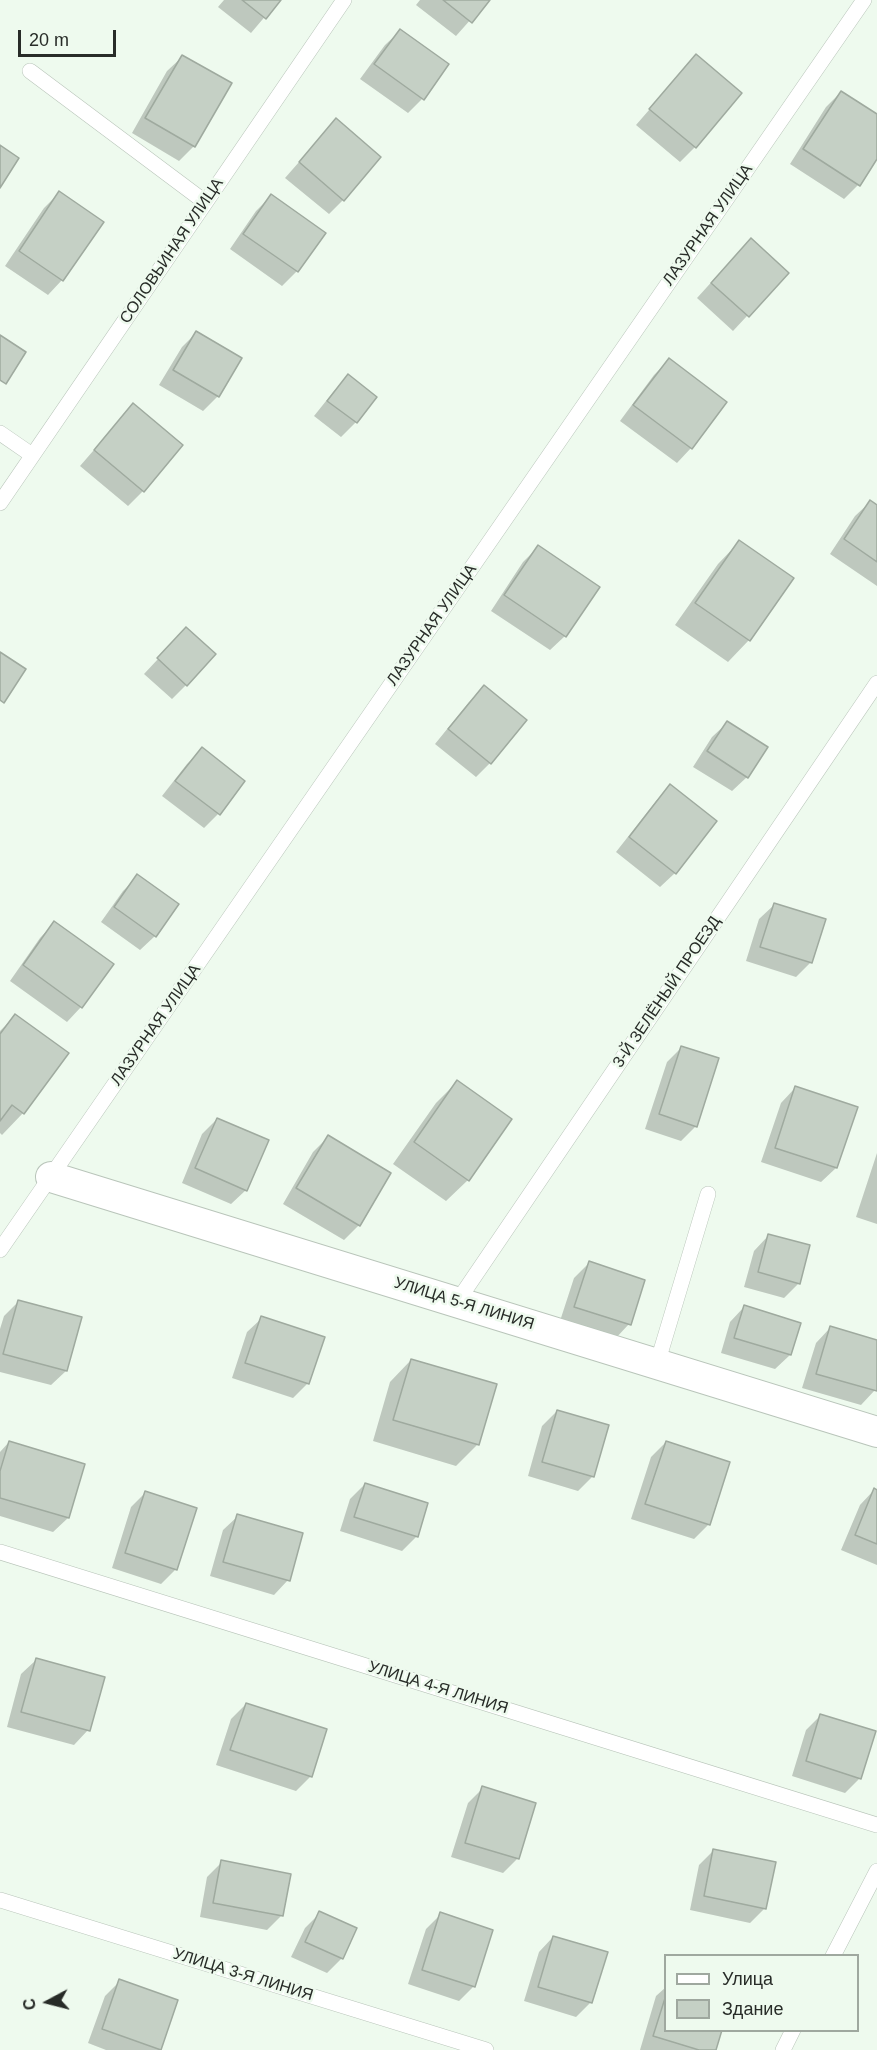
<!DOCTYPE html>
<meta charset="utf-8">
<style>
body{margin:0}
#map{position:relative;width:877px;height:2050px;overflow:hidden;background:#eefaee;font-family:Helvetica,sans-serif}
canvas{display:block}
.legend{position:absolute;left:664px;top:1954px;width:195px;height:78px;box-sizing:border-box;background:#eefaee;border:2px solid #9fa89f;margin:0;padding:8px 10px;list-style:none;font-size:18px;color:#282c28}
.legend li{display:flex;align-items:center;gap:12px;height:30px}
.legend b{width:30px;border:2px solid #9fa89f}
.north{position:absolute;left:18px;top:1972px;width:60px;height:60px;-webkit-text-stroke:4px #eefaee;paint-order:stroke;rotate:263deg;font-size:16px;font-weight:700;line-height:24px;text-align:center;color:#282c28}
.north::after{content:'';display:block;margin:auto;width:21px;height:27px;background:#282c28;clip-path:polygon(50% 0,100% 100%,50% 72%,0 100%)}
.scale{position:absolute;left:18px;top:30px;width:98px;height:27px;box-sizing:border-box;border:3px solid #282c28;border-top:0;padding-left:8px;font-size:18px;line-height:21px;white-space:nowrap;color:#282c28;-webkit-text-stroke:4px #eefaee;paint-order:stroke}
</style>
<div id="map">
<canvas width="877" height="2050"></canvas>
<ul class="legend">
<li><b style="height:8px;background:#fff"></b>Улица</li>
<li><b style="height:16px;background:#c5d0c5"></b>Здание</li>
</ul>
<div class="north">С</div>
<div class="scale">20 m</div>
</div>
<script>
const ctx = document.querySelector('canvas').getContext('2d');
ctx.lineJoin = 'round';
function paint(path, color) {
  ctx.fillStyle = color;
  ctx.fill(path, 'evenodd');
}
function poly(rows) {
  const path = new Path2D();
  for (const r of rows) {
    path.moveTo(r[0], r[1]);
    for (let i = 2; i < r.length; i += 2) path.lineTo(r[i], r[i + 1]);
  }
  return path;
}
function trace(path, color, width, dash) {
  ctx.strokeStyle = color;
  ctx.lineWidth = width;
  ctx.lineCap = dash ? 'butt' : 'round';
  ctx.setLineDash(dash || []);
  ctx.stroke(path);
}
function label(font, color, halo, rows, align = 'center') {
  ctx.font = font + ' Helvetica,sans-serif';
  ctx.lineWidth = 5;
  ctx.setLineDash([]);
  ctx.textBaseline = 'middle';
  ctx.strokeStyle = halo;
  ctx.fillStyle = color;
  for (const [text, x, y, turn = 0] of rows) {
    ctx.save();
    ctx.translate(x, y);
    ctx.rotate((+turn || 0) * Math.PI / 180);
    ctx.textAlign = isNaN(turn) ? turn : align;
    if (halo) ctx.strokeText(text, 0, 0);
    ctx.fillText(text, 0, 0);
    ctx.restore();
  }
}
paint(poly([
 [224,0,279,0,251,33,218,7],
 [420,0,488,0,456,36,416,5],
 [400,31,422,99,408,113,360,79,385,45],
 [696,56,695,147,680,162,636,125],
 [182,57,194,146,179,161,132,133,167,71],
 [841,92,877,116,877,157,858,185,844,199,790,164,826,107],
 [336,120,343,200,329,214,285,178],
 [59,193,62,280,48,295,5,266,44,208],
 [271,196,324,233,297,271,282,286,230,249,256,211],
 [736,255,787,273,733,331,697,298],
 [196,333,218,396,203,411,159,385,182,347],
 [669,360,725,403,691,448,677,463,620,421,654,375],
 [348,376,375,397,356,422,341,437,314,416,334,391],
 [133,405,143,491,128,506,80,466],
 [870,502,877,506,877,586,830,554,855,516],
 [739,542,749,640,728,662,675,625,718,564],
 [538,547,565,636,550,650,491,611,523,562],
 [172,644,186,685,172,699,144,674],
 [484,687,490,763,476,777,435,744,469,702],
 [727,723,747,777,732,791,693,767,712,737],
 [202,749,218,814,204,828,162,796,187,764],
 [670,786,675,873,660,887,616,852,656,801],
 [138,876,155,936,140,950,101,922,123,891],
 [774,905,811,962,796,977,746,961,759,919],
 [54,923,81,1007,67,1022,10,981,40,938],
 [15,1016,23,1113,2,1135,0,1133,0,1031],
 [681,1048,696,1126,681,1141,645,1129,667,1062],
 [457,1082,468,1180,446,1201,393,1164,436,1103],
 [795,1088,836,1168,821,1182,761,1162,781,1103],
 [217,1119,246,1190,231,1204,182,1183,202,1134],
 [328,1137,359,1225,344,1240,283,1204,313,1152],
 [877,1153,877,1224,856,1217],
 [768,1236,799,1283,784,1298,744,1287,754,1251],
 [589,1263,629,1324,615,1339,560,1321,574,1278],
 [18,1302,80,1318,66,1371,51,1385,0,1372,0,1329,4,1316],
 [744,1307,799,1324,790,1355,775,1369,721,1353,730,1322],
 [262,1318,308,1383,293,1398,232,1378,247,1332],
 [830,1328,877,1341,877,1385,875,1390,861,1405,802,1388,816,1343],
 [411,1360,478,1444,456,1466,373,1441,390,1382],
 [557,1411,593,1476,578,1491,528,1476,542,1426],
 [9,1442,68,1518,53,1532,0,1516,0,1452],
 [666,1442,709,1524,694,1539,631,1519,651,1457],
 [365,1484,417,1536,402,1551,340,1531,350,1499],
 [874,1490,877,1491,877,1565,841,1550,860,1505],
 [146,1492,176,1569,161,1584,112,1568,131,1507],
 [238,1516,288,1580,274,1595,210,1576,223,1530],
 [36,1660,88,1730,74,1745,7,1727,21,1674],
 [246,1704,311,1776,296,1791,216,1765,231,1719],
 [821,1715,860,1778,845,1793,792,1776,806,1730],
 [483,1788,518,1858,503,1873,451,1857,468,1803],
 [714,1850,765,1908,750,1923,690,1910,699,1865],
 [222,1862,282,1915,267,1930,200,1917,207,1877],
 [320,1913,342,1958,327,1973,291,1957,305,1928],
 [441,1914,474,1986,459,2001,408,1984,426,1929],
 [553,1937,591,2002,576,2017,524,2001,539,1952],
 [120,1981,159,2049,159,2050,106,2050,88,2043,105,1996],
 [666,1987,666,2030,715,2050,640,2050,656,1996]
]), '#0003');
const building = poly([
 [242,0,281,0,266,19,242,0],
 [443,0,490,0,472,23,443,0],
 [400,29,449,64,424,100,374,64,400,29],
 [696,54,742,93,696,148,649,109,696,54],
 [182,55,232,83,195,147,145,118,182,55],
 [841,91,877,114,877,159,860,186,803,149,841,91],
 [336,118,381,157,344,201,299,162,336,118],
 [0,145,19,158,0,188,0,145],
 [59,191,104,222,63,281,19,251,59,191],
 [271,194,326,233,298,272,243,234,271,194],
 [751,238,789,273,749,317,711,283,751,238],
 [196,331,242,358,219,397,173,370,196,331],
 [0,335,26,352,6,384,0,380,0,335],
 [669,358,727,402,692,449,633,405,669,358],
 [348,374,377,397,357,423,327,401,348,374],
 [133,403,183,445,144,492,94,450,133,403],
 [870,500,877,505,877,562,844,539,870,500],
 [739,540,794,578,750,641,695,603,739,540],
 [538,545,600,587,566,637,504,595,538,545],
 [186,627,216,654,187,686,157,658,186,627],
 [0,652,26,669,4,703,0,700,0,652],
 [484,685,527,720,491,764,448,729,484,685],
 [727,721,768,747,748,778,707,751,727,721],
 [202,747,245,781,220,815,175,781,202,747],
 [670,784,717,821,676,874,629,837,670,784],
 [137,874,179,904,156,937,114,907,137,874],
 [774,903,826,919,812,963,760,947,774,903],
 [54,921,114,964,82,1008,23,965,54,921],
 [15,1014,69,1053,24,1114,12,1105,0,1121,0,1034,15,1014],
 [681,1046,719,1058,697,1127,659,1114,681,1046],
 [457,1080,512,1119,469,1181,414,1142,457,1080],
 [795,1086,858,1107,837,1168,775,1148,795,1086],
 [217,1118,269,1140,247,1191,195,1168,217,1118],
 [328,1135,391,1173,360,1226,296,1188,328,1135],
 [768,1234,810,1245,800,1284,758,1272,768,1234],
 [589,1261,645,1280,631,1325,574,1307,589,1261],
 [18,1300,82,1317,67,1371,3,1354,18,1300],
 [744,1305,801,1323,791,1355,734,1338,744,1305],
 [261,1316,325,1337,309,1384,245,1363,261,1316],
 [830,1326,877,1340,877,1391,816,1374,830,1326],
 [411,1359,497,1384,479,1445,393,1420,411,1359],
 [557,1410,609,1425,594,1477,542,1462,557,1410],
 [9,1441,85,1464,69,1518,0,1498,0,1471,9,1441],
 [666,1441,730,1462,710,1525,645,1504,666,1441],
 [365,1483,428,1503,418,1537,354,1517,365,1483],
 [874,1488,877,1490,877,1544,855,1535,874,1488],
 [145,1491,197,1508,177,1570,125,1553,145,1491],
 [237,1514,303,1533,290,1581,223,1562,237,1514],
 [36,1658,105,1677,90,1731,21,1712,36,1658],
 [246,1703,327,1729,312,1777,230,1750,246,1703],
 [820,1714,876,1731,861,1779,806,1761,820,1714],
 [482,1786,536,1803,519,1859,465,1843,482,1786],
 [713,1849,776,1862,766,1909,704,1896,713,1849],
 [221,1860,291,1874,283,1916,213,1903,221,1860],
 [319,1911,357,1928,343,1959,305,1942,319,1911],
 [440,1912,493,1930,475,1987,422,1970,440,1912],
 [553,1936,608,1952,592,2003,538,1987,553,1936],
 [119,1979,178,2000,161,2050,102,2029,119,1979],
 [666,1995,666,2030,722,2030,716,2050,699,2050,653,2036,666,1995]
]);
paint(building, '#c5d0c5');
trace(building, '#9faa9f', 1.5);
const service = poly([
 [30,71,205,202],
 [0,433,32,455],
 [0,503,344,0],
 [0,1250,864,0],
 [457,1302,877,683],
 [657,1364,708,1194],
 [0,1552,877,1825],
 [0,1900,486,2050],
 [833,1956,877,1871],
 [783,2050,793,2030]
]);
const minor = poly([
 [51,1177,877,1432]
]);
trace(service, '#b9c5ba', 16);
trace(minor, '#b9c5ba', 32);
trace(service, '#fff', 15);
trace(minor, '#fff', 30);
label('16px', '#282c28', '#eefaee', [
 ["ЛАЗУРНАЯ УЛИЦА",708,225,-55],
 ["СОЛОВЬИНАЯ УЛИЦА",172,251,-56],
 ["ЛАЗУРНАЯ УЛИЦА",432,625,-55],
 ["3-Й ЗЕЛЁНЫЙ ПРОЕЗД",667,992,-56],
 ["ЛАЗУРНАЯ УЛИЦА",156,1025,-55],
 ["УЛИЦА 5-Я ЛИНИЯ",464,1304,17],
 ["УЛИЦА 4-Я ЛИНИЯ",438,1688,17],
 ["УЛИЦА 3-Я ЛИНИЯ",243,1975,17]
]);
</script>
